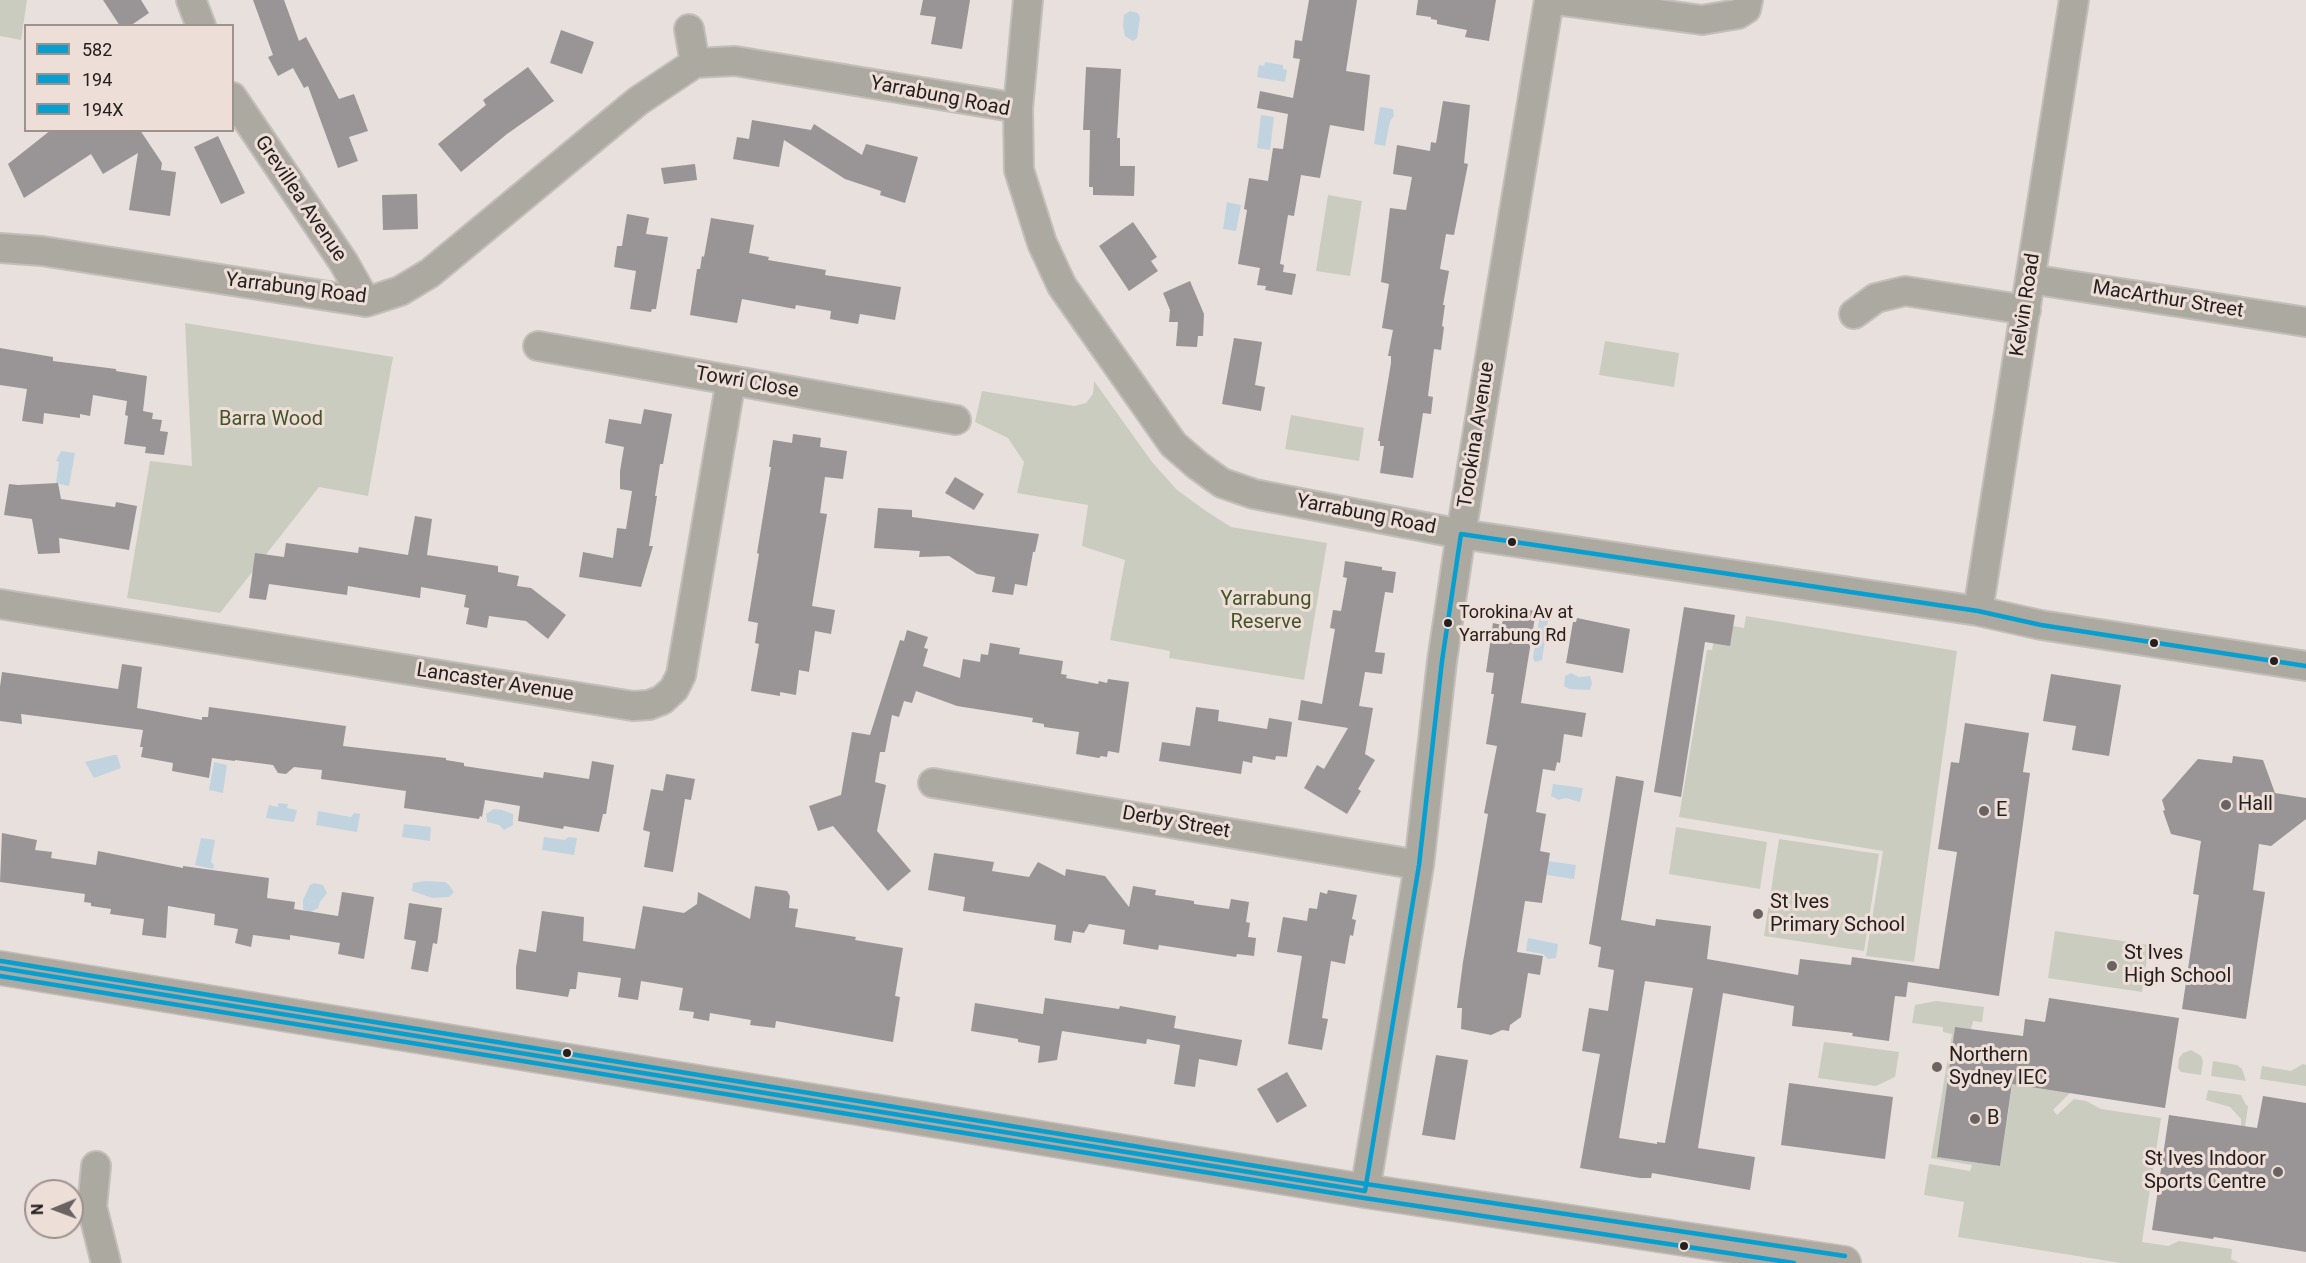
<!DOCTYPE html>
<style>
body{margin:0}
#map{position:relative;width:2306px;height:1263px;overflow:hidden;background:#e8e0dd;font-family:Roboto,sans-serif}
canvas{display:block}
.legend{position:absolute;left:24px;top:24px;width:210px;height:108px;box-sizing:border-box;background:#edded8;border:2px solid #9d928e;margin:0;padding:8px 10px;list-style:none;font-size:18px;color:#25201e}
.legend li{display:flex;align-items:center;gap:12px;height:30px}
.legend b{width:30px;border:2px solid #9d928e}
.north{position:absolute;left:24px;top:1179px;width:60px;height:60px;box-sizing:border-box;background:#edded8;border:2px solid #9d928e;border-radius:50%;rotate:269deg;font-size:16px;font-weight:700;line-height:24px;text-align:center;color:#25201e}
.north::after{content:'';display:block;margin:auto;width:21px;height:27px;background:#696361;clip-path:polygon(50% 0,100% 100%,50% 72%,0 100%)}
</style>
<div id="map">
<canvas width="2306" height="1263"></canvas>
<ul class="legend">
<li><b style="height:8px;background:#069fd0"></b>582</li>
<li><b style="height:8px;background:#069fd0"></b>194</li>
<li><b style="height:8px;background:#069fd0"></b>194X</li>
</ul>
<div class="north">N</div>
</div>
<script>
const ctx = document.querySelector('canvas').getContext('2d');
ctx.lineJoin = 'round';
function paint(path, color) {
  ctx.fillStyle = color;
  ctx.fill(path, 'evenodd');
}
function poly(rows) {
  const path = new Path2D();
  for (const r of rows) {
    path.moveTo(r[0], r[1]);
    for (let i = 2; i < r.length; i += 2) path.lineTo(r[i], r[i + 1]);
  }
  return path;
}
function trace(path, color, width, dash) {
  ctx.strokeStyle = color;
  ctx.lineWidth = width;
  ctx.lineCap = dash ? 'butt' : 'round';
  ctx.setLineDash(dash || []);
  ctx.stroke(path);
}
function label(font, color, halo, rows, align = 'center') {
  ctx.font = font + ' Roboto,sans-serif';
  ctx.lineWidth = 6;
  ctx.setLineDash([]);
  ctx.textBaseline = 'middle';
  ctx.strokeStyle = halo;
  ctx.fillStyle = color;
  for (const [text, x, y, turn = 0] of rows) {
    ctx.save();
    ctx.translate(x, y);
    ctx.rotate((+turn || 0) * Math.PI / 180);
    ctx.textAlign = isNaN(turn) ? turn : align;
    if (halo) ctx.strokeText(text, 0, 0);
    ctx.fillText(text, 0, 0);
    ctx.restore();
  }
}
paint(poly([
 [0,0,27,0,21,40,0,36],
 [1328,195,1362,201,1350,276,1316,271],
 [185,323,393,357,368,496,319,487,220,613,127,598,150,461,192,466],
 [1605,341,1679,353,1674,387,1599,375],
 [1094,381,1152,462,1177,490,1206,511,1231,527,1327,543,1304,680,1169,658,1170,651,1110,640,1125,560,1082,546,1088,505,1017,493,1024,462,1008,438,975,422,982,391,1074,406,1086,403,1093,394],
 [1291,415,1364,428,1359,461,1285,449],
 [1746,616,1957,651,1914,962,1866,956,1883,851,1679,817,1707,650,1712,650,1717,623,1744,628],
 [1676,827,1767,842,1760,889,1669,874],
 [1779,839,1879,854,1864,951,1764,936],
 [2055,931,2149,945,2142,992,2048,978],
 [1936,1001,1984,1007,1982,1022,1973,1021,1971,1030,1955,1028,1937,1157,2000,1166,2013,1081,2073,1090,2053,1110,2057,1115,2074,1099,2086,1101,2101,1109,2161,1118,2142,1242,2168,1246,2179,1241,2232,1249,2231,1259,2239,1263,2121,1263,1958,1237,1964,1202,1924,1195,1929,1164,1970,1171,1972,1165,1931,1158,1952,1034,1943,1032,1943,1027,1912,1023,1915,1005],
 [1824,1042,1899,1052,1895,1077,1876,1086,1818,1078],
 [2191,1050,2201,1056,2203,1061,2201,1075,2181,1072,2178,1068,2179,1058,2183,1053],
 [2213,1061,2237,1065,2242,1069,2246,1081,2211,1076],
 [2303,1064,2306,1065,2306,1086,2260,1079,2262,1066,2291,1071],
 [2208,1090,2241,1095,2246,1105,2248,1106,2245,1127,2241,1126,2241,1119,2230,1107,2206,1100]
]), '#caccbf');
paint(poly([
 [1130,11,1138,13,1140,18,1137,38,1133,41,1125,36,1123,26,1124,15],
 [1265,62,1283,65,1283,69,1287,70,1285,82,1257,77,1259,65,1264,66],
 [1380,107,1393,109,1394,116,1390,121,1385,146,1374,144],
 [1261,115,1274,117,1270,150,1257,148],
 [1227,202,1241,205,1236,231,1223,229],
 [61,451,75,453,69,486,56,483,59,462,56,461],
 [1543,617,1546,617,1548,621,1542,660,1535,662,1533,658,1539,620],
 [1571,673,1579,677,1590,676,1592,683,1590,690,1569,689,1564,686,1565,676],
 [114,755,117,755,121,768,94,778,85,762],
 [214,762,227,765,223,793,209,790],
 [1553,784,1583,788,1580,802,1565,798,1559,800,1551,796],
 [278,803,288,804,287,808,297,810,294,822,266,818,269,805,278,807],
 [494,809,502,810,513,814,513,825,504,830,499,825,487,822,486,814],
 [318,811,351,817,354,813,360,814,357,832,316,825],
 [404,824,431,827,430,841,402,837],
 [544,837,565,840,568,837,577,838,574,855,542,850],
 [201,838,215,840,211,862,214,865,213,869,195,865],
 [1548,861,1576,865,1574,879,1547,875],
 [425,881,445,882,449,885,454,892,449,897,432,898,412,891,413,883],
 [314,883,323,885,327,893,320,902,318,908,309,913,303,909,303,900,310,885],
 [1528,938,1558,944,1556,958,1548,959,1543,954,1526,951]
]), '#c2d3e0');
paint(poly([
 [103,0,141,0,149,13,130,26,120,26],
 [253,0,284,0,299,41,306,37,339,99,354,94,368,131,349,137,358,161,338,168,308,86,304,88,293,68,278,76,268,57,273,55],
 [923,0,970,0,962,49,931,44,936,17,920,15],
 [1309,0,1357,0,1346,71,1370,75,1364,131,1330,125,1320,178,1301,175,1294,216,1288,215,1280,264,1284,265,1283,272,1296,274,1292,295,1265,290,1266,286,1257,285,1260,268,1238,264,1247,210,1244,209,1249,178,1268,181,1273,148,1283,149,1288,114,1257,108,1260,91,1293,98,1300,59,1293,58,1295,40,1302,41],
 [1418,0,1496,0,1489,41,1465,37,1467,30,1437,24,1437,20,1431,19,1431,17,1416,15],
 [561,30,594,42,582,74,550,63],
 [528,67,554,101,507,134,461,172,438,144,486,105,483,100],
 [1086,67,1121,69,1117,138,1120,138,1120,166,1135,166,1134,196,1093,195,1093,187,1089,187,1090,130,1083,130],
 [1443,101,1470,105,1464,163,1468,164,1454,235,1446,234,1440,269,1449,271,1443,305,1445,305,1442,326,1444,327,1441,350,1434,349,1428,396,1433,397,1431,414,1423,413,1413,478,1380,473,1384,446,1380,446,1380,441,1378,441,1391,363,1391,356,1388,356,1393,330,1382,328,1389,284,1381,282,1390,208,1406,210,1412,177,1393,174,1397,145,1430,151,1431,142,1436,143],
 [752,120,811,130,814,124,862,155,866,144,918,157,905,203,880,195,881,191,845,179,784,140,779,167,733,159,737,137,749,139],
 [51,130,140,130,162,163,161,170,176,172,170,216,129,210,138,153,103,174,91,154,24,198,8,164],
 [218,136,245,193,221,204,194,147],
 [695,164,697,180,664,184,661,168],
 [417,194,418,229,383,230,382,195],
 [627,214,649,218,646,234,668,237,656,309,652,309,651,312,630,309,636,271,614,267,617,246,622,246],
 [711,218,754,225,749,253,769,257,768,260,826,270,825,275,901,287,895,320,860,314,858,324,830,319,831,311,796,305,795,309,742,299,737,323,690,315,697,269,700,269,702,256,704,257],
 [1133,222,1157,257,1151,261,1158,271,1129,291,1099,246],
 [1190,281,1204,314,1203,336,1198,336,1197,347,1176,346,1178,322,1169,322,1170,310,1163,293],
 [1234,338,1262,342,1255,385,1265,387,1261,411,1222,404],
 [0,348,53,357,53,361,116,369,116,371,147,376,143,411,153,413,152,419,162,420,160,431,168,432,164,455,145,453,146,447,124,444,128,416,125,415,127,401,93,395,90,416,80,414,80,418,44,413,43,424,22,421,27,389,0,385],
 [644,409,672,414,663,464,660,464,655,496,657,496,649,546,653,546,641,587,579,577,583,552,613,558,617,528,626,529,632,491,620,489,620,471,624,447,605,443,609,419,641,424],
 [793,434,821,438,820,447,847,451,843,479,825,477,820,513,827,514,812,606,835,610,831,634,815,631,809,672,799,670,796,695,780,692,780,696,751,691,759,644,755,643,758,623,748,621,759,554,757,553,771,467,769,467,773,440,792,443],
 [955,477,984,494,974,510,945,493],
 [58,483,61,499,115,507,116,502,137,506,129,550,59,538,60,553,38,554,32,519,4,515,9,484,18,485],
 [878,508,912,510,912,517,1039,534,1035,552,1033,552,1027,586,1015,584,1013,595,992,592,995,577,977,574,949,556,919,557,920,551,874,548],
 [415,516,432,519,427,555,498,566,498,572,519,576,517,586,531,588,566,615,548,639,526,621,489,616,487,628,466,624,469,608,464,607,466,595,421,587,420,598,348,586,347,595,269,584,266,600,249,598,255,553,284,557,286,543,358,553,359,547,408,555],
 [1345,561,1382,567,1382,570,1396,572,1393,593,1385,592,1375,652,1385,653,1382,674,1365,672,1359,706,1373,708,1365,754,1375,760,1358,789,1361,791,1347,814,1304,788,1317,765,1324,769,1348,728,1298,720,1301,700,1322,704,1335,629,1330,628,1333,610,1341,611,1347,578,1343,577],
 [1505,606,1536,611,1521,703,1586,713,1582,737,1564,734,1560,763,1557,762,1555,771,1543,769,1536,812,1546,814,1540,851,1550,853,1542,903,1525,901,1517,952,1543,956,1540,975,1528,973,1521,1017,1510,1025,1509,1031,1502,1030,1491,1035,1461,1029,1462,1008,1457,1008,1463,962,1488,814,1484,813,1497,746,1486,744,1494,694,1491,694,1494,673,1486,672,1493,623,1502,625],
 [1684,607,1735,615,1730,646,1705,642,1681,797,1654,792],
 [1577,618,1630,629,1623,673,1566,663,1573,622,1576,622],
 [907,630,928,637,924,648,928,649,923,666,960,678,963,659,980,662,981,654,988,655,990,643,1020,648,1019,654,1063,661,1061,674,1067,675,1066,678,1098,684,1099,681,1107,683,1108,679,1129,682,1119,753,1108,751,1107,757,1101,756,1099,758,1076,754,1079,732,1044,727,1044,724,1032,722,1033,718,957,706,916,691,912,703,904,701,899,717,892,715,885,752,880,752,875,782,886,785,877,831,911,871,888,891,833,826,818,831,809,806,841,795,852,732,870,735,900,640,904,641],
 [122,664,142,667,137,708,202,720,202,717,208,717,209,707,346,726,343,746,446,758,446,760,464,763,464,766,543,778,544,772,589,779,592,761,614,765,606,814,603,814,599,832,564,826,563,829,518,821,520,806,485,800,482,817,480,816,479,819,404,808,406,791,321,779,322,770,294,767,286,774,278,773,273,765,235,760,235,761,212,758,209,778,172,771,173,763,141,757,143,747,140,747,143,730,21,714,22,724,0,721,0,687,2,672,118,689],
 [2051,674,2121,685,2109,756,2072,750,2076,726,2043,721],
 [1196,707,1219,710,1218,721,1267,729,1269,718,1292,722,1287,757,1276,756,1275,760,1253,756,1252,763,1243,761,1241,774,1159,761,1162,742,1190,746],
 [1965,723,2029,733,2023,772,2030,773,1999,996,1908,982,1906,997,1895,996,1889,1041,1852,1036,1853,1033,1792,1026,1794,1006,1723,993,1698,1148,1755,1157,1750,1190,1652,1173,1651,1178,1640,1178,1580,1168,1600,1054,1582,1051,1589,1008,1608,1011,1614,970,1598,967,1601,947,1589,944,1616,776,1644,781,1621,920,1655,926,1656,919,1711,926,1707,959,1798,975,1800,959,1851,965,1852,957,1939,969,1957,852,1938,849,1951,762,1959,763],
 [1645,981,1693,988,1665,1143,1657,1142,1657,1144,1619,1138],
 [2233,756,2263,760,2275,793,2306,798,2306,819,2271,846,2259,844,2253,890,2265,892,2246,1019,2182,1009,2199,895,2193,894,2201,841,2171,834,2163,811,2165,810,2162,800,2198,759,2232,763],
 [666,774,695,779,691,800,685,799,673,872,644,867,650,832,643,830,651,789,663,791],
 [2,833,37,840,35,850,52,852,51,858,96,865,98,851,183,868,183,866,269,878,267,898,295,902,294,909,338,916,342,892,374,897,364,959,338,954,340,943,290,935,290,940,253,935,251,947,235,943,238,929,214,925,215,914,168,906,166,938,142,935,144,919,110,914,111,909,91,906,91,903,84,902,85,894,0,882],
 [934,853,994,862,992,871,1029,877,1038,862,1065,876,1066,869,1105,876,1129,907,1133,886,1156,890,1155,895,1194,901,1194,904,1229,909,1231,899,1249,902,1246,922,1250,923,1248,937,1256,938,1254,956,1237,954,1236,957,1159,945,1158,950,1123,944,1125,930,1089,924,1084,933,1073,931,1071,943,1054,940,1056,925,963,911,965,897,928,890],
 [755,886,787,891,790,896,789,908,798,909,795,927,856,937,855,940,903,948,895,996,900,997,893,1042,776,1021,775,1028,750,1025,751,1020,710,1013,709,1021,693,1018,694,1012,679,1010,683,988,641,981,638,1000,618,997,621,978,578,972,576,989,570,989,568,997,516,989,516,967,519,949,536,952,542,911,584,917,583,941,635,949,643,906,684,913,697,904,698,892,750,919],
 [1328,890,1357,895,1352,919,1356,920,1353,936,1350,935,1345,964,1331,961,1322,1018,1328,1019,1322,1050,1288,1044,1302,956,1277,952,1283,917,1307,921,1309,908,1317,909,1320,892,1327,894],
 [409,903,442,908,437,944,433,943,428,972,411,969,416,941,404,939],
 [1045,998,1119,1009,1120,1006,1176,1016,1174,1028,1242,1040,1237,1066,1199,1059,1195,1087,1174,1084,1180,1045,1147,1039,1146,1044,1062,1031,1057,1060,1038,1063,1040,1046,1018,1042,1018,1039,971,1031,975,1003,1043,1014],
 [2049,998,2179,1018,2165,1108,2012,1084,2000,1166,1937,1157,1955,1027,2023,1036,2025,1019,2045,1022],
 [1436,1055,1468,1060,1455,1140,1422,1135],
 [1287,1072,1307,1106,1277,1123,1257,1089],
 [1789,1083,1893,1097,1885,1159,1781,1145],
 [2263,1096,2306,1103,2306,1252,2214,1237,2213,1239,2152,1230,2169,1115,2257,1128]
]), '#999495');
const minor = poly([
 [191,0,201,26],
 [1028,0,1018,108,1019,170,1042,243,1062,286,1173,444,1197,465,1222,483,1254,494,1461,534,1978,611,2041,625,2306,666],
 [1555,0,1702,20,1738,14,1746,9,1748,0],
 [689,29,695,63],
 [232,97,344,263,366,302],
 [0,248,42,251,366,302,400,291,430,273,638,101,695,63,735,61,1018,108],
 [2030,279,2306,322],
 [1854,314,1876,298,1905,291,2026,310],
 [538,346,956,420],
 [0,604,633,706,649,705,662,700,674,689,681,675,731,380],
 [1978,611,2074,0],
 [933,783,1419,865],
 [96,1166,92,1207,106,1263],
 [1365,1191,1419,865,1442,661,1461,534,1549,0]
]);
const major = poly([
 [0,968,1365,1191,1844,1263]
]);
trace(minor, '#c4bebb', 32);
trace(major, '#c4bebb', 36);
trace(minor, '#aca9a1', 28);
trace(major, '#aea9a1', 33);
trace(poly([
 [1461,534,1978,611,2041,625,2306,666],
 [0,968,1365,1191],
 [1365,1191,1419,865,1442,661,1461,534]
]), '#069fd0', 4.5);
trace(poly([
 [0,976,1364,1198,1794,1263]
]), '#069fd0', 4.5);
trace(poly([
 [1,961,1366,1184,1845,1256]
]), '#069fd0', 4.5);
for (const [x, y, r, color] of [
 [1512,542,5,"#25201e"],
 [1448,623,5,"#25201e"],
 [2154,643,5,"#25201e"],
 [2274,661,5,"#25201e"],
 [2226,805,6,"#696361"],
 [1984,811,6,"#696361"],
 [1758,914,6,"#696361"],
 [2112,966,6,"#696361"],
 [567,1053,5,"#25201e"],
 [1937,1067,6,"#696361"],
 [1975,1119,6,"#696361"],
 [2278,1172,6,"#696361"],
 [1684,1246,5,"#25201e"]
]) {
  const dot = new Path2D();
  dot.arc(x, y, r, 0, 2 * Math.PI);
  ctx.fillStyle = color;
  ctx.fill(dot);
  trace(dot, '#edded8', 2);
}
label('18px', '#25201e', '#edded8', [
 ["Torokina Av at",1459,613],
 ["Yarrabung Rd",1459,636]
], 'left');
label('20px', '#25201e', '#edded8', [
 ["Yarrabung Road",940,97,11],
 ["Grevillea Avenue",300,199,56],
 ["Yarrabung Road",296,289,7],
 ["MacArthur Street",2168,300,9],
 ["Kelvin Road",2026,305,-81],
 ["Towri Close",747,383,10],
 ["Torokina Avenue",1477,435,-81],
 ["Yarrabung Road",1366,515,11],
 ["Lancaster Avenue",495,683,9],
 ["Derby Street",1176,823,10]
]);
label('20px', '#445428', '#edded8', [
 ["Barra Wood",271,420],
 ["Yarrabung",1266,600],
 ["Reserve",1266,623]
]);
label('20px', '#25201e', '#edded8', [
 ["Hall",2238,805],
 ["E",1996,811],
 ["St Ives",1770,903],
 ["Primary School",1770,926],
 ["St Ives",2124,954],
 ["High School",2124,977],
 ["Northern",1949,1056],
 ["Sydney IEC",1949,1079],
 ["B",1987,1119],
 ["St Ives Indoor",2266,1160,"right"],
 ["Sports Centre",2266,1183,"right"]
], 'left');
</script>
